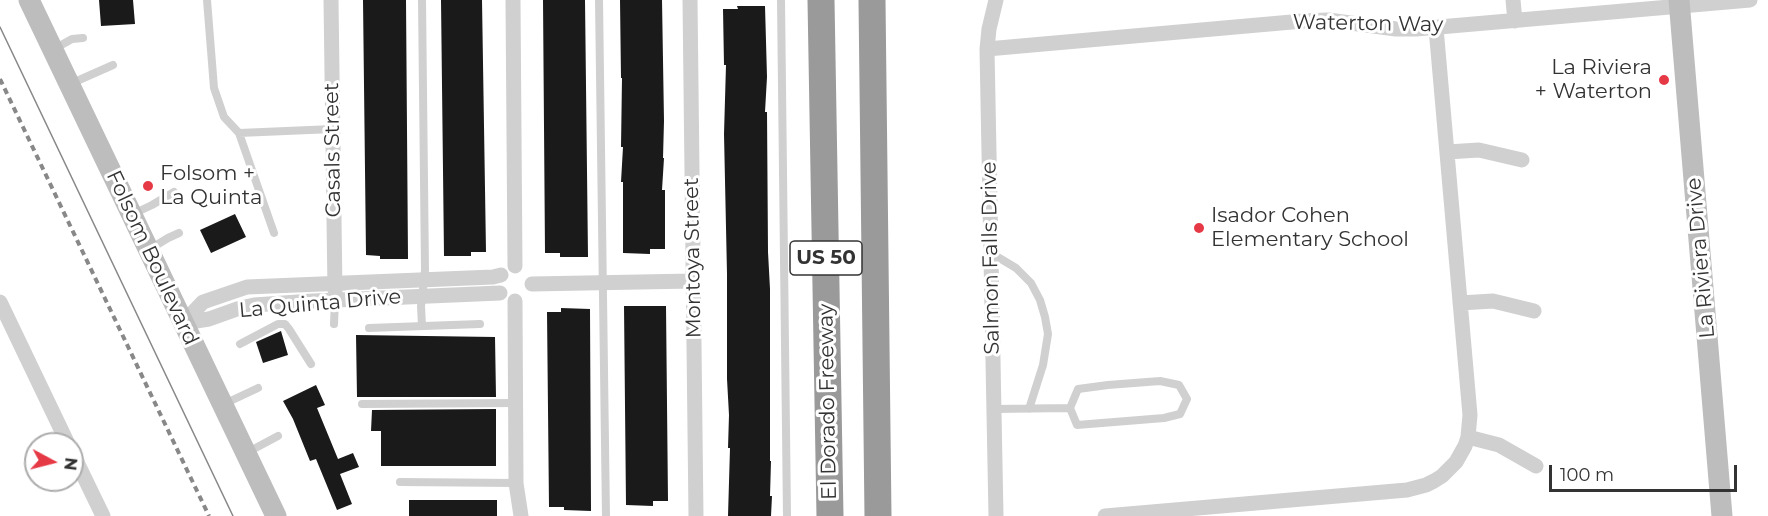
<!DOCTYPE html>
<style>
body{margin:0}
#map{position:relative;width:1768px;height:516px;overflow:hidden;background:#fff;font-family:Montserrat,sans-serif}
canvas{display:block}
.north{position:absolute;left:24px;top:432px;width:60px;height:60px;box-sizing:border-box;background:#fff;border:2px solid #adadad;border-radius:50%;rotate:97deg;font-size:16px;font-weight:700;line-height:24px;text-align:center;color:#333}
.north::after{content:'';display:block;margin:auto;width:21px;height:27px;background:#e63946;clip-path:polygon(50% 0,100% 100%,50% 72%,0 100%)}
.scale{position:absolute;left:1549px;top:465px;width:188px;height:27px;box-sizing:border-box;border:3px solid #333;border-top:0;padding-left:8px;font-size:18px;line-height:21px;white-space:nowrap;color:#333;-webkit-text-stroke:4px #fff;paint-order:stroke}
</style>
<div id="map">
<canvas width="1768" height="516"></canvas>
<div class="north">N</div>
<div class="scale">100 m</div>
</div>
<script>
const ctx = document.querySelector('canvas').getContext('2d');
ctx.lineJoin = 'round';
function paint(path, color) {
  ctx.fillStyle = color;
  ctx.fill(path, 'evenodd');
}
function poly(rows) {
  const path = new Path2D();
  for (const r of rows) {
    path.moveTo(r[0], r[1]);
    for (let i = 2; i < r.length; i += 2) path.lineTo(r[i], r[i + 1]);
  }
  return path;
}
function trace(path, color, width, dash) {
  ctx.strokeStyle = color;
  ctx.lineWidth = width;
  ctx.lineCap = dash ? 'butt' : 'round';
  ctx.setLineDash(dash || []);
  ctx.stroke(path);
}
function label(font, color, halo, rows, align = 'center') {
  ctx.font = font + ' Montserrat,sans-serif';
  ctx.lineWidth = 6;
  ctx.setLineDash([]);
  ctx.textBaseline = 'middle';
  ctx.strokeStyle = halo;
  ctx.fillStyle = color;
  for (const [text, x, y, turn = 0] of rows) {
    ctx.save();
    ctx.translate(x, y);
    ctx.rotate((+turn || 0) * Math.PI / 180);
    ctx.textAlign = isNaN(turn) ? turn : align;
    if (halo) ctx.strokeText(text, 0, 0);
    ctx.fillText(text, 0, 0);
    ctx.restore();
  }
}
paint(poly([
 [99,0,133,0,135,24,101,26],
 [363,0,406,0,408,259,380,259,380,256,366,255],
 [441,0,482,0,486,252,471,252,471,256,444,256],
 [543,0,585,0,588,257,560,257,560,253,545,253],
 [620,0,662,0,664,121,663,158,664,158,662,190,665,190,665,249,650,249,650,254,623,253,623,182,621,182,623,147,621,147,622,78,621,78],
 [737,6,765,6,767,77,765,112,767,112,768,252,770,289,770,461,771,461,770,496,772,496,771,516,728,516,730,448,728,448,729,415,727,379,727,274,724,134,726,65,724,65,723,9,738,9],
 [235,214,246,237,211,253,200,230],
 [624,306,666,306,668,501,653,501,653,506,626,505],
 [561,308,590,309,591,511,564,510,564,507,549,507,547,312,561,312],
 [281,331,288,355,263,363,256,342],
 [356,335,495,337,496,397,357,397],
 [316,385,325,405,317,408,338,459,353,453,359,467,340,474,352,504,337,510,316,459,310,461,293,419,283,401],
 [496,409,496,466,381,466,381,431,371,431,372,410],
 [409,500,497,500,497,516,409,516]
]), '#1a1a1a');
trace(poly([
 [207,0,214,88,224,117,239,133,333,129],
 [422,0,425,270,421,306,422,326],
 [599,0,606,516],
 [781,0,787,516],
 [54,49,72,39,83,38],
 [70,84,113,65],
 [239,133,274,233],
 [133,214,152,205,174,192],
 [150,249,168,238,179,233],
 [991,253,1016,268,1031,283,1040,300,1045,317,1048,334,1043,365,1029,409],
 [334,324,335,300],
 [369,328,480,324],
 [240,344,278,324,285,324,289,329,311,364],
 [1160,381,1179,385,1187,399,1180,414,1164,418,1077,425,1070,408,1078,389,1108,385,1160,381],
 [224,404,258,388],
 [362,404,516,403],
 [994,409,1070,408],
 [248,452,278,436],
 [400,482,516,483]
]), '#d0d0d0', 8);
trace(poly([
 [331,0,335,291],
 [513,0,515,266],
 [690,0,696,516],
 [996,0,989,29,987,49,996,516],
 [1513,0,1515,21],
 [987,49,1303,21,1328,20,1396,29,1416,29,1750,0],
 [1447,152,1479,150,1522,160],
 [532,284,693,281],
 [515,301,516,483,521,516],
 [0,302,68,444],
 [1460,303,1493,301,1534,311],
 [183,323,203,302,247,287,493,277,501,275],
 [183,323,209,319,237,309,254,305,313,301,500,293],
 [1468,437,1499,445,1536,466],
 [72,452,103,516],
 [1105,516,1407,490,1426,485,1434,481,1442,476,1456,462,1465,446,1468,437,1470,415,1436,28]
]), '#d0d0d0', 15);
trace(poly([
 [29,0,276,516],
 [1679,0,1722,516]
]), '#bdbdbd', 21);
trace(poly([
 [821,0,830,516],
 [872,0,878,516]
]), '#9a9a9a', 27);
trace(poly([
 [0,27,233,516]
]), '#888', 1.5);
trace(poly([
 [0,79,209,516]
]), '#888', 4, [6, 4.5]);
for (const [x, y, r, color] of [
 [1664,80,6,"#e63946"],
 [148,186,6,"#e63946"],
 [1199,228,6,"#e63946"]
]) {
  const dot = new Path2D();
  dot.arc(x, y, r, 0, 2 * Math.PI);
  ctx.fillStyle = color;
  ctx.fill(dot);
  trace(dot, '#fff', 2);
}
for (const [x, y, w] of [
 [826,258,72]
]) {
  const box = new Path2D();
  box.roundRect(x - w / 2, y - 17, w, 34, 4.5);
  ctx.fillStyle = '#fff';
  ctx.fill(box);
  trace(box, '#333', 1.5);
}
label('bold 20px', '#333', null, [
 ["US 50",826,258]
]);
label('21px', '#333', '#fff', [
 ["Waterton Way",1368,24,1],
 ["Casals Street",333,150,-91],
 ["Folsom Boulevard",152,258,65],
 ["Montoya Street",693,258,-91],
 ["Salmon Falls Drive",991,258,-91],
 ["La Riviera Drive",1701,258,-95],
 ["La Quinta Drive",320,304,-5],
 ["El Dorado Freeway",828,402,-91]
]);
label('21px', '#333', '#fff', [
 ["La Riviera",1652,68,"right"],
 ["+ Waterton",1652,92,"right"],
 ["Folsom +",160,174],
 ["La Quinta",160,198],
 ["Isador Cohen",1211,216],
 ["Elementary School",1211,240]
], 'left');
</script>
